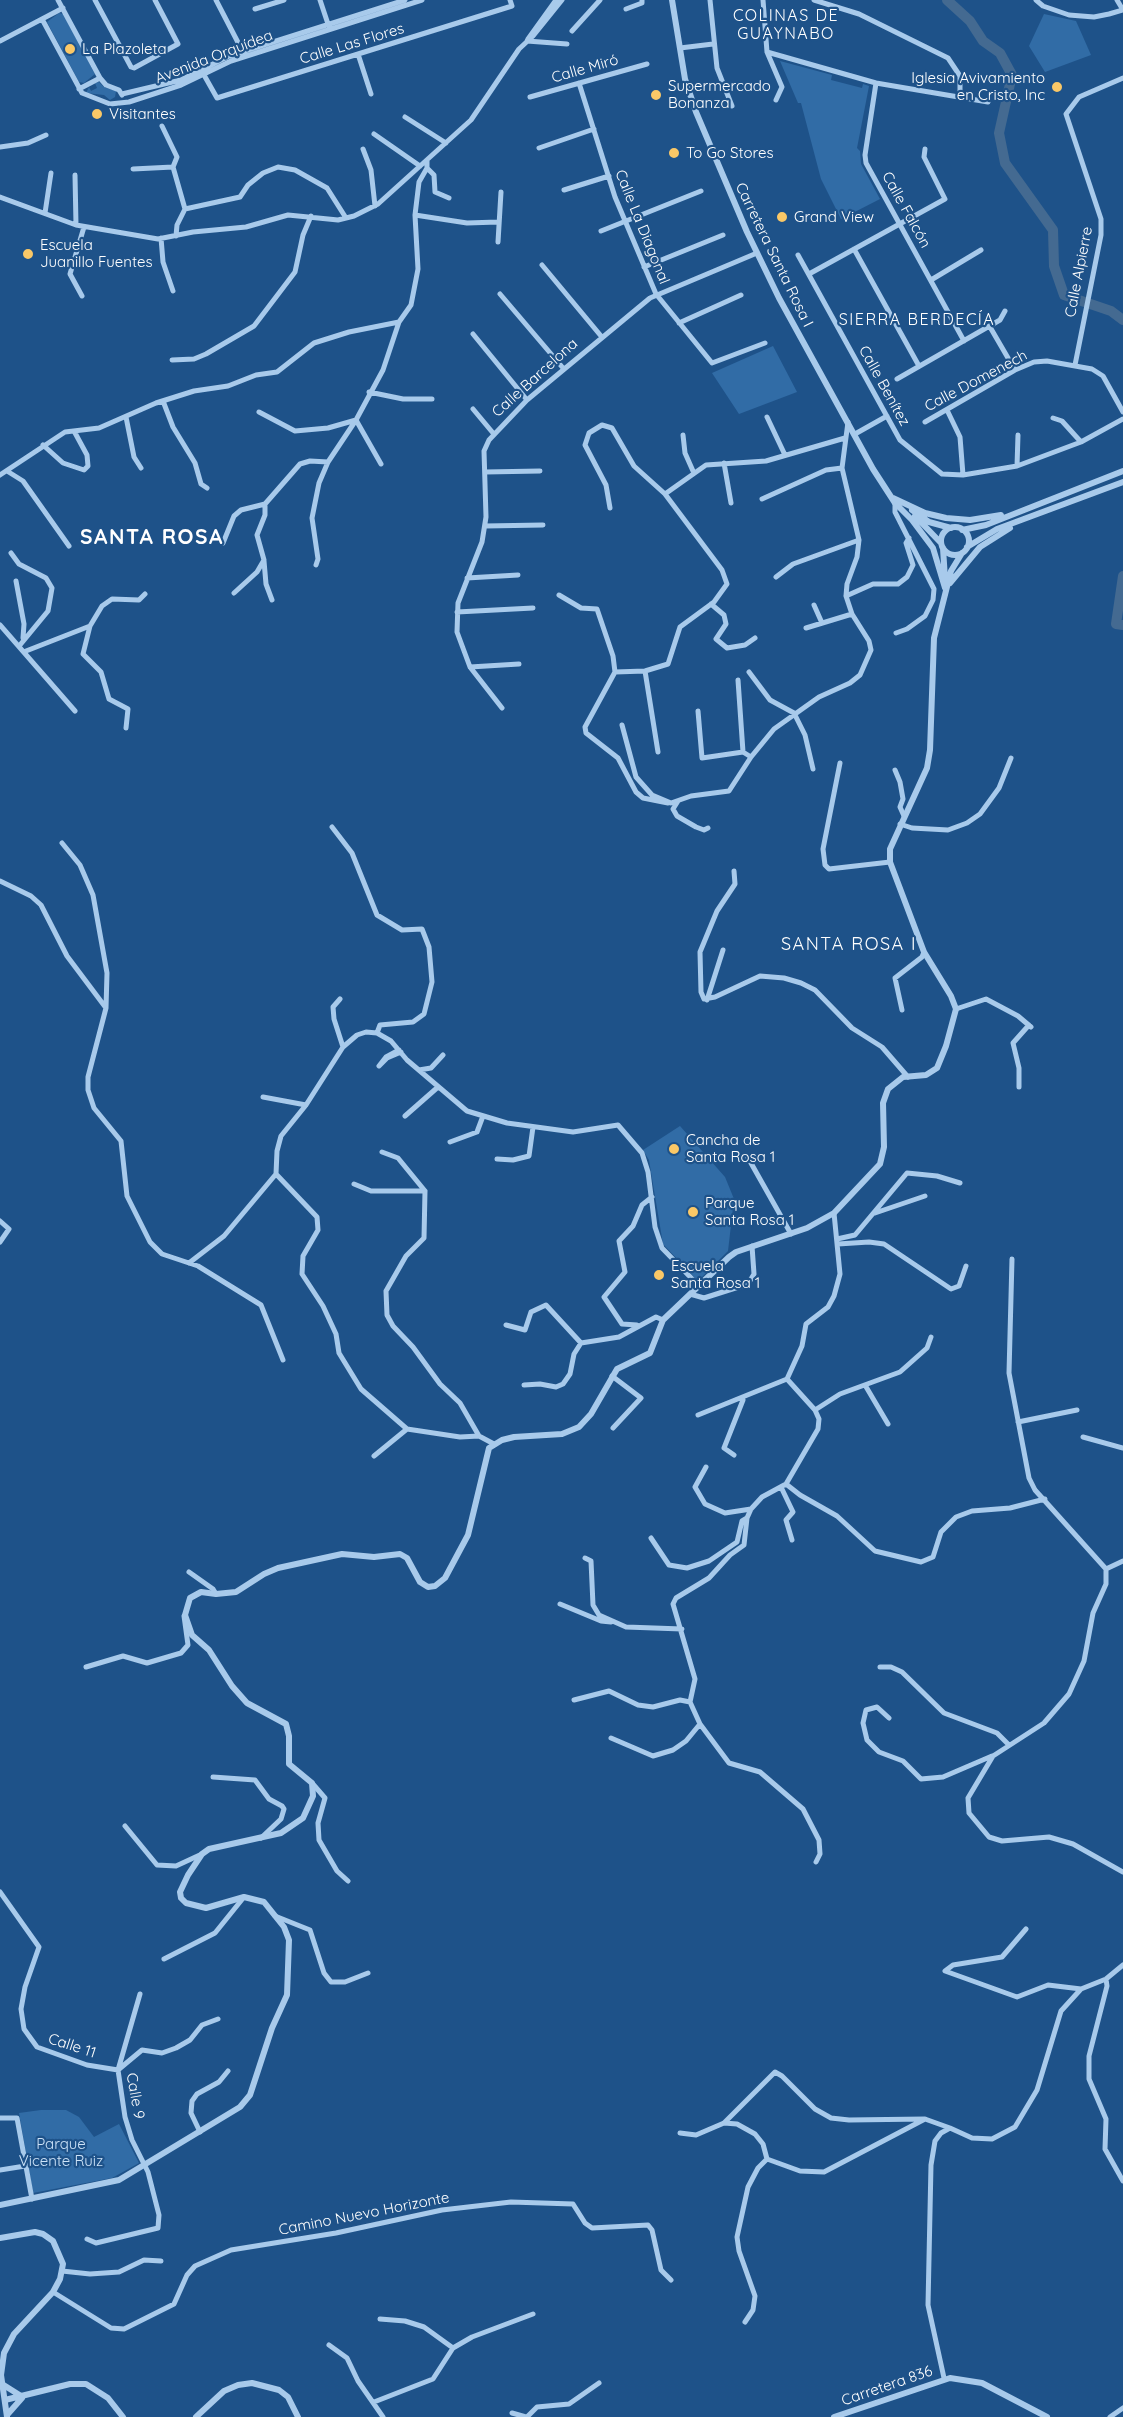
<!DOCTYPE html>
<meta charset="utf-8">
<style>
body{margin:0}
canvas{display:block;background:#1e5289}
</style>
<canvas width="1123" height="2417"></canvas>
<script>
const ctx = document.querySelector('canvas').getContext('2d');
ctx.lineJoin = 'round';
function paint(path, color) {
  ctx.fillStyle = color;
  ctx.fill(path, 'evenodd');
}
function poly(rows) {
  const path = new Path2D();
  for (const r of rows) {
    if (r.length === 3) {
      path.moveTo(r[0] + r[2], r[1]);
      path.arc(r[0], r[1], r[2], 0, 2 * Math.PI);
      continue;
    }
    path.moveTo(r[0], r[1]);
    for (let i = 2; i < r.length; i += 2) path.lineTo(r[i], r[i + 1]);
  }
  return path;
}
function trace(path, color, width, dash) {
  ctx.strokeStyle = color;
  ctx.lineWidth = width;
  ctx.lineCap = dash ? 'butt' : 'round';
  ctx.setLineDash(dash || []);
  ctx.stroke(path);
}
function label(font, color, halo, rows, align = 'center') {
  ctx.font = font + ' Quicksand,sans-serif';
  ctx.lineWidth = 4.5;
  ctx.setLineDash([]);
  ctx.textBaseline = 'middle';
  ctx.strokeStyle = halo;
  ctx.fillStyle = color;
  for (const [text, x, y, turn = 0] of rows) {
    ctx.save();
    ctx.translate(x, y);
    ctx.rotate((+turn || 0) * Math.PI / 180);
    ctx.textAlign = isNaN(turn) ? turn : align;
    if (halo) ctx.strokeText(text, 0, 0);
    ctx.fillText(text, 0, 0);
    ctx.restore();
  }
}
paint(poly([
 [59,13,63,14,95,74,84,83,79,82,47,22],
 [1044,14,1076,21,1091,55,1045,72,1029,46],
 [780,61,832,75,831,80,862,88,863,84,869,86,857,148,860,151,861,164,880,199,841,219,821,179,801,103,798,103],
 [99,82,104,87,116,91,115,97,110,100,104,95,86,93,89,87,91,91,97,88,95,83],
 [773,346,797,392,739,414,712,373],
 [680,1126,725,1177,734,1199,728,1251,698,1281,663,1244,649,1160,643,1150],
 [41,2110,66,2110,79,2117,94,2137,119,2124,139,2163,112,2178,33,2193,19,2113]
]), '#316ca6');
trace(poly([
 [947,0,970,21,983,41,1000,53,1012,75,999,133,1005,163,1053,230,1054,266,1064,295,1111,311,1123,320],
 [1123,576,1116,624,1123,625]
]), '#446a91', 10);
trace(poly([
 [58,0,100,78,106,85,119,90,122,95],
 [95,0,131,67,134,68,178,44,155,0],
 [216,0,244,54],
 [320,0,329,27],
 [710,0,717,68,732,106],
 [763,0,767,52,782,87,776,100],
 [814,0,859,14,948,58,960,76,960,98],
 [1036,0,1043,6,1069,15,1094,17,1109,14,1123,10,1117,0],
 [255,9,284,0],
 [626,9,642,3,642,0],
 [42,19,82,93,110,104,129,102,181,85,231,61,422,0],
 [572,31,600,0],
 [528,39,556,0],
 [0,41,63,8],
 [527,41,567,44],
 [680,48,713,44],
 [767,52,876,83,988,102],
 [358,54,371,94],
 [204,75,217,98,512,6,510,0],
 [579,83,615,197,656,294,712,363,765,343],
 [876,83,865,155,866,163,964,341],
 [79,89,100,78],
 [122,94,181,80,229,56,405,0],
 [530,97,647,64],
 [405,117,446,143],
 [162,126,177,157,173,167,185,209],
 [374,134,420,166],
 [0,147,28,143,46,135],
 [539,148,594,129],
 [363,149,371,170,375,206],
 [427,168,434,175,435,192,449,198],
 [133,169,173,167],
 [75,175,76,225],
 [564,190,609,176],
 [0,197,76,225,158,239,193,232,246,227,288,215,338,220,354,216,378,204,471,120,519,49,533,36,562,0],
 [45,213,51,173],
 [415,215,467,223,498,222],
 [601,231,701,191],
 [176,236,177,225,185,209,240,197,248,185,263,173,278,167,295,170,327,188,346,218],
 [161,238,163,262,173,291],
 [498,242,501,192],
 [854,249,919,366],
 [798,255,900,440,942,474,963,475,1017,466,1081,442,1123,419],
 [542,265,601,336],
 [644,267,723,235],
 [809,274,945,199,924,157,925,149],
 [931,280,981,250],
 [500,294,563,368],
 [82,296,70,274,84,227],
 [679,323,741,295],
 [990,327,1015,370],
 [473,334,527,400],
 [172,360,194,359,206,354,254,326,295,272,303,235,311,216],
 [1075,365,1101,235,1101,219,1066,114,1079,97,1123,78],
 [897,379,1000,320,1005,311],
 [369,392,403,399,432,399],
 [163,401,173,427,195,463,201,484,207,488],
 [473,409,493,433],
 [947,410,960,437,963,475],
 [259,412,295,431,328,428,356,420,383,370,399,322],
 [126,417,134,457,141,468],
 [767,417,785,455],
 [1053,418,1062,421,1081,442],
 [925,422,1015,370,1034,362,1047,361,1092,369,1103,376,1123,412],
 [855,434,887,416],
 [683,435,685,453,693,471],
 [43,445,63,463,84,470,88,466,87,455,74,431],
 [724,463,731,503],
 [1017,466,1018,435],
 [7,471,23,481,69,546],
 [485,472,540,471],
 [0,475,65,432,99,428,156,403,194,391,228,386,256,375,277,372,314,343,349,332,399,322,411,305,418,269,415,215,419,182,427,168,427,160],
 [665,494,722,570,727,584,714,602,680,627,668,664,645,671,615,672,585,727,586,733,618,758,636,792,643,798,668,803],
 [762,499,826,470,842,468],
 [895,503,895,512,934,589,933,600,925,616,907,629,896,633],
 [610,508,606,485,585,445,589,433,602,425,612,428,634,466,665,494,706,465,766,461,845,438],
 [485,526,543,525],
 [223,543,234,516,241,510,265,504,300,464,310,461,328,462,356,420,381,464],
 [11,553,19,564,46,578,52,588,48,611,20,645],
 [264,561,266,584,272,600],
 [316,565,318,559,312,518,319,483,328,462],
 [776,577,793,564,859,540],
 [467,578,518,575],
 [16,581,24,624,23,638],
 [234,593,257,572,264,560,257,535,265,515,265,504],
 [559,595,581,608,597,609,613,656,615,672],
 [846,596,873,584,898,584,907,577,913,565,906,543,909,538],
 [711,604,724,615,726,624,716,639,727,648,745,645,755,638],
 [814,605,822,623],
 [457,612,533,608],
 [0,625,75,711],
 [806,628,852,614],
 [26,651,90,626],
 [470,667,519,664],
 [645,671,658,752],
 [749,672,770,700,794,713,805,735,813,769],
 [738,680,743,752],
 [502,708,470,667,457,632,458,603,482,542,486,517,484,451,489,440,527,400,650,298,757,253],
 [698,711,702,758,743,752,751,757],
 [622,725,636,777,652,795,671,803,691,796,729,791,751,757,774,729,819,697,850,683,860,675,871,650,869,641,852,614,846,596,847,584,857,557,859,540,842,468,848,422],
 [126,728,128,709,109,699,101,672,83,654,90,626,102,606,112,599,139,600,145,594],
 [840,763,823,849,825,865,829,869,890,862],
 [895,770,900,782,903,799,900,807,904,816],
 [678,801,673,809,677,816,696,827,704,830,708,828],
 [900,824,912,828,948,830,967,823,980,814,999,788,1011,758],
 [332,827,352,853,377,915,402,930,422,929,429,947,432,982,424,1014,413,1022,380,1025,377,1033],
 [62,843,80,865,93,895,107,973,106,1008],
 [734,871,735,884,717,911,700,952,701,992,704,999,715,997,760,976,784,978,801,983,815,990,852,1028,882,1047,908,1077],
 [0,881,31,896,41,905,67,956,106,1008,88,1077,88,1090,94,1108,121,1141,127,1196,150,1242,162,1254,198,1266,261,1305,283,1360],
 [340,999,333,1007,334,1019,343,1047],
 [707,1000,723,950],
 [956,1009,986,999,1018,1016,1031,1027],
 [902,1010,895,978,922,957,924,952],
 [399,1050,386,1057,379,1066,387,1058,401,1052],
 [419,1070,431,1068,443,1055],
 [1019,1087,1019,1068,1013,1043,1029,1025],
 [263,1097,306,1105],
 [405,1116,438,1087],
 [450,1142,477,1132,483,1116],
 [382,1152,398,1158,425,1191],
 [747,1156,791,1234],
 [497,1159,513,1160,529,1156,533,1127],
 [276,1174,317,1217,318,1230,303,1256,302,1274,323,1306,336,1334,339,1353,361,1389,407,1429,460,1437,479,1436,494,1444],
 [354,1184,371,1191,425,1191,424,1238,406,1256,386,1291,387,1315,393,1326,413,1347,440,1384,460,1403,479,1436],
 [875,1213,925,1196],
 [0,1221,9,1229,0,1242],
 [837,1239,855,1235,907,1173,937,1176,960,1183],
 [838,1244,869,1242,884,1244,951,1289,959,1286,966,1266],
 [1012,1259,1009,1373,1029,1478,1035,1490,1106,1569,1106,1584,1093,1613,1084,1661,1069,1694,1044,1723,993,1756,968,1798,969,1813,989,1837,1002,1841,1049,1837,1073,1844,1123,1872],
 [189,1263,224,1236,276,1174,277,1151,281,1136,306,1105,343,1047,357,1035,366,1032,377,1033,391,1041,407,1060,467,1111,507,1123,573,1132,618,1125,642,1153,648,1172,655,1227,662,1248,699,1286],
 [690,1294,704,1298,748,1284,754,1274,752,1246],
 [506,1325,525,1330,531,1312,546,1305,581,1343],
 [637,1325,622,1324,604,1297,625,1272,619,1241,633,1226,642,1205,652,1197],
 [612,1376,641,1398,613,1428],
 [524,1385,540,1384,556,1387,563,1384,570,1374,574,1354,581,1343,619,1337,656,1317,663,1320],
 [865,1385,888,1424],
 [815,1410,840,1394,900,1372,927,1348,931,1337],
 [698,1415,787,1379],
 [1018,1422,1077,1410],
 [1083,1437,1123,1448],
 [734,1455,724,1448,743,1400],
 [374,1456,407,1429],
 [706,1467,695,1487,705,1504,725,1513,751,1509],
 [786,1484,800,1495,837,1516,875,1551,921,1562,933,1557,941,1532,956,1517,972,1511,1010,1508,1045,1499],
 [781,1487,793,1512,786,1520,792,1540],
 [651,1538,669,1565,687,1568,709,1561,737,1542,742,1521,747,1518],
 [585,1558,591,1561,593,1605,599,1615,626,1627,682,1629],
 [1106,1569,1123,1561],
 [189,1572,213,1589,216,1594],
 [560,1604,601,1621,611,1622],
 [86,1667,123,1656,147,1663,181,1653,188,1645,184,1616],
 [880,1667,891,1667,902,1672,944,1713,997,1733,1008,1744],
 [574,1700,609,1691,638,1705,653,1707,680,1700,690,1702],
 [889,1718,877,1707,866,1710,863,1723,867,1740,879,1752,903,1761,921,1779,943,1777,992,1756],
 [611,1738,653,1756,673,1750,686,1741,700,1724],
 [213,1777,255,1780,269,1799,282,1806,284,1809,281,1819,261,1838],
 [312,1783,325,1798,318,1823,319,1840,337,1871,348,1881],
 [125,1826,157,1865,176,1866,202,1854],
 [816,1862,820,1854,819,1840,803,1809,760,1772,729,1763,700,1724,690,1702,695,1679,673,1604,676,1598,709,1578,730,1555,744,1545,747,1518,751,1509,762,1497,786,1484,818,1429,819,1419,815,1410,787,1379,802,1346,806,1324,828,1307,834,1296,840,1274,834,1213],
 [0,1892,39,1947,25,1987,21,2009,24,2029,37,2047,87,2065,118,2070,142,2050,162,2053,176,2048,190,2040,202,2025,218,2019],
 [275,1916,310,1930,324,1973,331,1982,345,1982,368,1973],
 [1026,1929,1002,1957,953,1965,945,1971,1017,1997,1048,1985,1081,1989],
 [164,1959,215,1933,244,1897],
 [1106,1979,1107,1986,1089,2056,1089,2079,1106,2119,1105,2149,1123,2181],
 [0,2118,17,2118,32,2199],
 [724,2123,737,2124,755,2134,763,2144,767,2159,800,2171,824,2172,925,2119,950,2128],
 [200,2132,191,2113,192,2101,197,2094,219,2082,228,2071],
 [680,2133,696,2135,724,2123,775,2072,782,2076,815,2109,831,2118,849,2120,925,2119],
 [0,2170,25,2166],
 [87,2239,96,2243,158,2228,159,2215,148,2172,132,2140,125,2117,118,2070,140,1994],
 [62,2271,90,2274,119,2272,144,2260,161,2261],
 [53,2292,111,2328,124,2329,174,2304,187,2275,195,2266,231,2250,336,2233,442,2210,511,2202,573,2204,585,2223,592,2228,648,2225,652,2230,661,2270,671,2280],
 [380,2319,405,2321,424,2327,453,2348],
 [745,2322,753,2310,755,2296,739,2251,737,2237,748,2187,758,2168,767,2159],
 [329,2345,347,2358,358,2381,383,2417],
 [944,2378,928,2305,931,2165,935,2141,941,2133,950,2128,972,2138,992,2139,1015,2127,1037,2090,1061,2011,1081,1989,1106,1979,1123,1965],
 [374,2402,433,2379,453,2348,472,2337,533,2314],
 [512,2413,526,2417],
 [527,2417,537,2407,569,2404,599,2383],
 [1110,2417,1123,2408]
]), '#a8caeb', 5);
trace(poly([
 [672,0,685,79,696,112,747,232,779,298,873,469,895,503,912,520,933,548,945,588],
 [893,498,925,513,946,518,970,520,1001,515],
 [912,510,929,522,951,528],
 [915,516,941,543],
 [955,541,14],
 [962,530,986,525,1123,471],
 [967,547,997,529,1123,482],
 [943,548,945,579],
 [950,583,980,547,1010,528],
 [0,2205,119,2180,240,2107,250,2095,272,2028,287,1995,289,1940,284,1927,264,1902,244,1897,206,1908,186,1903,181,1898,180,1892,188,1875,202,1854,209,1849,281,1833,303,1818,313,1796,312,1783,289,1764,289,1736,286,1724,247,1703,232,1686,209,1650,192,1635,185,1615,190,1598,201,1592,216,1594,236,1592,264,1574,278,1568,342,1554,374,1557,400,1554,407,1558,420,1582,428,1587,435,1586,445,1578,468,1535,489,1448,502,1440,514,1437,562,1434,579,1427,591,1414,617,1369,650,1353,663,1320,729,1257,736,1252,807,1228,834,1213,880,1164,884,1147,883,1103,888,1089,903,1077,926,1075,937,1068,946,1046,956,1009,951,996,924,952,890,862,890,849,927,768,930,750,934,638,951,571,962,553],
 [0,2238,35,2232,43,2234,53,2241,63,2264,60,2279,53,2292,14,2334,4,2353,1,2375,7,2417],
 [2,2384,21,2396],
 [5,2400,70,2384,86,2384,108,2398,123,2417],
 [7,2415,22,2398],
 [196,2417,224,2391,238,2385,252,2383,279,2390,288,2397,298,2417],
 [834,2417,950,2378,982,2383,1047,2417]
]), '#a8caeb', 6);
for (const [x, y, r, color] of [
 [70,49,6,"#fac867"],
 [1057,87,6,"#fac867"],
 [656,95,6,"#fac867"],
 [97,114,6,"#fac867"],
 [674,153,6,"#fac867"],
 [782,217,6,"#fac867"],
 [28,254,6,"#fac867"],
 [674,1149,6,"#fac867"],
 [693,1212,6,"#fac867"],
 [659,1275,6,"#fac867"]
]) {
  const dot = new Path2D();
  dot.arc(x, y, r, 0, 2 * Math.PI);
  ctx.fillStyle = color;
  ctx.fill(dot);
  trace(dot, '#1e5289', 2);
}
label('15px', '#fff', '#1e5289', [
 ["Calle Las Flores",352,44,-17],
 ["Avenida Orquídea",214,57,-21],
 ["Calle Miró",585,69,-16],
 ["Calle Falcón",906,210,61],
 ["Calle La Diagonal",642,227,68],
 ["Carretera Santa Rosa I",774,255,64],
 ["Calle Alpierre",1079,272,-79],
 ["Calle Barcelona",535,378,-42],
 ["Calle Domenech",976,381,-28],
 ["Calle Benítez",884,386,61],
 ["Calle 11",72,2046,18],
 ["Calle 9",135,2096,80],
 ["Camino Nuevo Horizonte",364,2214,-11],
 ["Carretera 836",887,2386,-19]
]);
label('15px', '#fff', '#1e5289', [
 ["La Plazoleta",82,49],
 ["Iglesia Avivamiento",1045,78,"right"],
 ["en Cristo, Inc",1045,95,"right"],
 ["Supermercado",668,86],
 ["Bonanza",668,103],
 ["Visitantes",109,114],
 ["To Go Stores",686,153],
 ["Grand View",794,217],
 ["Escuela",40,245],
 ["Juanillo Fuentes",40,262],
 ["Cancha de",686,1140],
 ["Santa Rosa 1",686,1157],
 ["Parque",705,1203],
 ["Santa Rosa 1",705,1220],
 ["Escuela",671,1266],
 ["Santa Rosa 1",671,1283]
], 'left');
label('15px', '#cde3f8', '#1e5289', [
 ["Parque",61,2144],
 ["Vicente Ruiz",61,2161]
]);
ctx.letterSpacing = '1.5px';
label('16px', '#fff', '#1e5289', [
 ["COLINAS DE",786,16],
 ["GUAYNABO",786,34],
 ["SIERRA BERDECÍA",917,320]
]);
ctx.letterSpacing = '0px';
ctx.letterSpacing = '1.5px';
label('18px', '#fff', '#1e5289', [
 ["SANTA ROSA I",849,945]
]);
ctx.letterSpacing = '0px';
ctx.letterSpacing = '1.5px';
label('bold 21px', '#fff', '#1e5289', [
 ["SANTA ROSA",152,538]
]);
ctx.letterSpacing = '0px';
</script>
